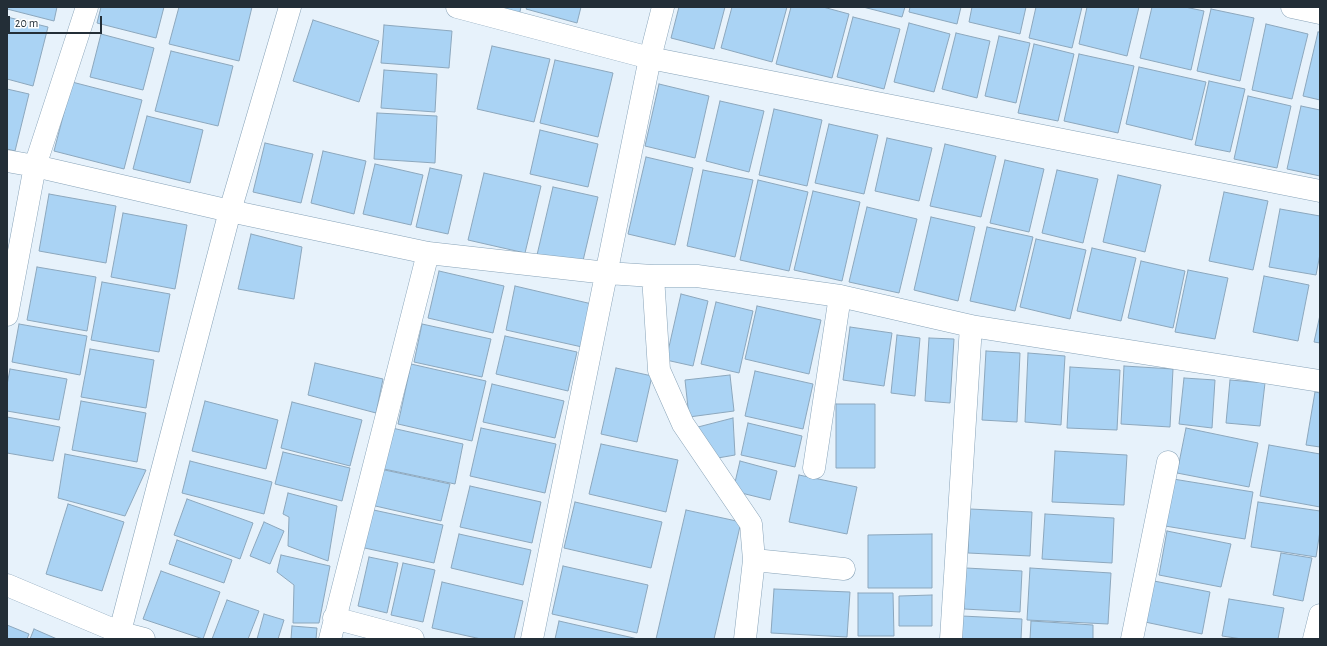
<!DOCTYPE html>
<style>
body{margin:0}
#map{position:relative;width:1327px;height:646px;overflow:hidden;background:#e7f2fb;font-family:"Alegreya Sans",sans-serif}
canvas{display:block}
.frame{position:absolute;inset:0;border:8px solid #232e37;pointer-events:none}
.scale{position:absolute;left:8px;top:16px;width:94px;height:18px;box-sizing:border-box;border:2px solid #232e37;border-top:0;padding-left:5px;font-size:12px;line-height:14px;white-space:nowrap;color:#232e37;-webkit-text-stroke:3px #fff;paint-order:stroke}
</style>
<div id="map">
<canvas width="1327" height="646"></canvas>
<div class="frame"></div>
<div class="scale">20 m</div>
</div>
<script>
const ctx = document.querySelector('canvas').getContext('2d');
ctx.lineJoin = 'round';
function paint(path, color) {
  ctx.fillStyle = color;
  ctx.fill(path, 'evenodd');
}
function poly(rows) {
  const path = new Path2D();
  for (const r of rows) {
    path.moveTo(r[0], r[1]);
    for (let i = 2; i < r.length; i += 2) path.lineTo(r[i], r[i + 1]);
  }
  return path;
}
function trace(path, color, width, dash) {
  ctx.strokeStyle = color;
  ctx.lineWidth = width;
  ctx.lineCap = dash ? 'butt' : 'round';
  ctx.setLineDash(dash || []);
  ctx.stroke(path);
}
const building = poly([
 [7,7,57,7,54,21,7,9,7,7],
 [101,7,164,7,156,38,97,23,101,7],
 [179,7,252,7,239,61,169,44,179,7],
 [486,7,521,7,519,16,486,7],
 [527,7,581,7,577,23,526,9,527,7],
 [679,7,725,7,714,49,671,38,679,7],
 [732,7,787,7,772,62,721,48,732,7],
 [791,7,823,7,849,14,832,78,776,64,791,7],
 [863,7,905,7,902,17,863,7],
 [910,7,961,7,957,24,909,12,910,7],
 [972,7,1026,7,1020,34,969,22,972,7],
 [1036,7,1082,7,1072,48,1029,38,1036,7],
 [1087,7,1139,7,1127,56,1079,44,1087,7],
 [1152,7,1185,7,1204,11,1191,70,1140,58,1152,7],
 [1211,9,1254,18,1240,81,1197,71,1211,9],
 [7,17,48,27,33,86,7,79,7,17],
 [853,17,900,29,884,89,837,77,853,17],
 [313,20,379,41,359,102,293,81,313,20],
 [909,23,950,34,934,92,894,82,909,23],
 [1266,24,1308,34,1292,99,1252,90,1266,24],
 [384,25,452,31,449,68,381,63,384,25],
 [1318,32,1320,32,1320,100,1303,96,1318,32],
 [956,33,990,41,977,98,942,89,956,33],
 [101,34,154,48,143,90,90,77,101,34],
 [999,36,1030,43,1016,103,985,96,999,36],
 [1034,44,1074,54,1058,121,1018,113,1034,44],
 [492,46,550,59,534,122,477,109,492,46],
 [171,51,233,66,218,126,155,111,171,51],
 [1079,54,1134,66,1118,133,1064,121,1079,54],
 [555,60,613,73,598,137,540,123,555,60],
 [1139,67,1206,82,1192,140,1126,124,1139,67],
 [384,70,437,74,435,112,381,108,384,70],
 [1209,81,1245,89,1230,152,1195,145,1209,81],
 [72,82,142,100,124,169,54,151,72,82],
 [659,84,709,96,695,158,645,146,659,84],
 [7,89,29,94,15,151,7,149,7,89],
 [1248,96,1291,106,1277,168,1234,159,1248,96],
 [720,101,764,111,749,172,706,161,720,101],
 [1301,106,1320,110,1320,176,1287,169,1301,106],
 [774,109,822,120,807,186,759,175,774,109],
 [377,113,437,116,435,163,374,159,377,113],
 [147,116,203,130,190,183,133,169,147,116],
 [829,124,878,135,864,194,815,183,829,124],
 [540,130,598,144,588,187,530,174,540,130],
 [887,138,932,148,919,201,875,191,887,138],
 [265,143,313,154,301,203,253,192,265,143],
 [945,144,996,156,981,217,930,206,945,144],
 [323,151,366,161,354,214,311,203,323,151],
 [646,157,693,168,675,245,628,234,646,157],
 [1005,160,1044,169,1029,232,990,223,1005,160],
 [375,164,423,175,411,225,363,214,375,164],
 [430,168,462,175,448,234,416,227,430,168],
 [703,170,753,180,735,257,687,246,703,170],
 [1057,170,1098,179,1083,243,1042,233,1057,170],
 [484,173,541,186,525,253,468,240,484,173],
 [1118,175,1161,185,1145,252,1103,242,1118,175],
 [758,180,808,192,789,271,740,260,758,180],
 [553,187,598,197,582,265,537,255,553,187],
 [813,191,860,202,842,281,794,270,813,191],
 [1224,192,1268,201,1253,270,1209,261,1224,192],
 [49,194,116,206,106,263,39,251,49,194],
 [867,207,917,219,899,293,849,282,867,207],
 [1280,209,1320,216,1320,254,1316,275,1269,267,1280,209],
 [123,213,187,225,175,289,111,277,123,213],
 [931,217,975,227,958,301,914,290,931,217],
 [987,227,1033,237,1015,311,970,301,987,227],
 [251,234,302,247,294,299,238,289,251,234],
 [1036,239,1086,250,1070,319,1020,307,1036,239],
 [1092,248,1136,258,1121,321,1077,311,1092,248],
 [1141,261,1185,271,1173,328,1128,318,1141,261],
 [37,267,96,277,87,331,27,320,37,267],
 [1188,270,1228,278,1215,339,1175,332,1188,270],
 [439,271,504,286,493,333,428,318,439,271],
 [1264,276,1309,285,1298,341,1253,332,1264,276],
 [102,282,170,294,159,352,91,340,102,282],
 [515,286,592,304,582,347,506,330,515,286],
 [681,294,708,301,693,366,666,360,681,294],
 [716,302,753,311,739,373,701,364,716,302],
 [757,306,821,320,809,374,745,359,757,306],
 [1320,315,1320,343,1314,342,1320,315],
 [19,324,87,336,80,375,12,362,19,324],
 [422,324,491,339,482,377,414,362,422,324],
 [850,327,892,333,884,386,843,380,850,327],
 [897,335,920,338,915,396,891,393,897,335],
 [505,336,577,352,568,391,496,374,505,336],
 [929,338,954,339,950,403,925,401,929,338],
 [90,349,154,360,146,408,81,397,90,349],
 [986,351,1020,353,1017,422,982,420,986,351],
 [1028,353,1065,356,1061,425,1025,422,1028,353],
 [315,363,383,379,376,413,308,395,315,363],
 [411,364,486,381,472,441,398,424,411,364],
 [1124,366,1173,369,1170,427,1121,424,1124,366],
 [1070,367,1120,370,1117,430,1067,428,1070,367],
 [616,368,652,376,637,442,601,434,616,368],
 [10,369,67,379,59,420,7,411,7,385,10,369],
 [755,371,813,384,803,429,745,416,755,371],
 [730,375,734,411,689,417,685,380,730,375],
 [1184,378,1215,380,1212,428,1179,424,1184,378],
 [1230,380,1265,383,1260,426,1226,423,1230,380],
 [492,384,564,401,555,438,483,422,492,384],
 [1315,392,1320,393,1320,447,1306,445,1315,392],
 [81,401,146,413,137,462,72,450,81,401],
 [205,401,278,420,266,469,192,451,205,401],
 [292,402,362,420,350,466,281,448,292,402],
 [836,404,875,404,875,468,836,468,836,404],
 [7,417,60,427,53,461,7,453,7,417],
 [733,418,735,455,712,459,698,427,733,418],
 [748,423,802,436,795,467,741,455,748,423],
 [392,428,463,444,455,484,384,469,392,428],
 [481,428,556,444,545,493,470,476,481,428],
 [1186,428,1258,443,1249,487,1177,473,1186,428],
 [601,444,678,460,666,512,589,494,601,444],
 [1269,445,1320,454,1320,507,1260,496,1269,445],
 [1055,451,1127,455,1124,505,1052,502,1055,451],
 [283,452,350,468,342,501,275,484,283,452],
 [65,454,146,470,125,516,58,498,65,454],
 [190,461,272,482,264,514,182,493,190,461],
 [740,461,777,471,770,500,733,491,740,461],
 [380,469,450,484,441,521,371,505,380,469],
 [799,475,857,487,847,534,789,522,799,475],
 [1173,479,1253,492,1245,539,1165,526,1173,479],
 [470,486,541,502,532,543,460,527,470,486],
 [288,493,337,506,328,561,288,546,289,517,283,514,288,493],
 [187,499,253,523,240,559,174,535,187,499],
 [575,502,662,522,651,568,564,548,575,502],
 [1258,502,1320,511,1320,531,1316,557,1251,547,1258,502],
 [68,504,124,522,102,591,46,574,68,504],
 [369,509,443,525,434,563,360,547,369,509],
 [970,509,1032,512,1030,556,968,553,970,509],
 [686,510,741,522,714,639,656,639,686,510],
 [1045,514,1114,518,1112,563,1042,559,1045,514],
 [264,522,284,531,270,564,250,556,264,522],
 [1167,531,1231,544,1221,587,1159,575,1167,531],
 [459,534,531,550,523,585,451,568,459,534],
 [932,534,932,588,868,588,868,535,932,534],
 [177,540,232,560,224,583,169,564,177,540],
 [1281,553,1312,558,1303,601,1273,595,1281,553],
 [281,555,330,566,319,623,293,623,294,585,277,572,281,555],
 [369,557,398,563,387,613,358,606,369,557],
 [403,563,435,570,423,622,391,615,403,563],
 [563,566,648,585,637,633,552,614,563,566],
 [966,568,1022,571,1020,612,964,609,966,568],
 [1030,568,1111,573,1108,624,1027,620,1030,568],
 [161,571,220,592,203,639,143,619,161,571],
 [1154,581,1210,592,1202,634,1145,622,1154,581],
 [442,582,523,601,514,639,481,639,432,628,442,582],
 [774,589,850,592,847,637,771,633,774,589],
 [858,593,893,593,894,636,858,636,858,593],
 [932,595,932,626,899,626,899,596,932,595],
 [1229,599,1284,608,1278,639,1242,639,1222,636,1229,599],
 [227,600,259,611,248,639,212,639,227,600],
 [264,614,284,620,278,639,257,639,264,614],
 [962,616,1022,619,1021,639,961,639,962,616],
 [559,621,638,639,555,639,559,621],
 [1031,621,1093,625,1093,639,1030,639,1031,621],
 [7,625,29,634,27,639,7,639,7,625],
 [292,626,317,628,316,639,291,639,292,626],
 [34,629,57,639,30,639,34,629]
]);
paint(building, '#aad3f4');
trace(building, '#8ca7bd', 1);
const street = poly([
 [457,7,650,58,1320,191],
 [1292,7,1320,13],
 [7,161,35,166,230,211,428,253,607,273,653,276,697,276,840,296,971,326,1320,381],
 [653,276,659,370,683,424,751,524,754,560,745,639],
 [7,315,35,166,87,7],
 [814,468,840,296],
 [754,560,844,569],
 [7,585,121,633,144,639],
 [334,618,413,639],
 [118,639,230,211,290,7],
 [330,639,428,253],
 [532,639,650,58,663,7],
 [951,639,971,326],
 [1132,639,1168,462]
]);
const secondary = poly([
 [1314,639,1320,615]
]);
trace(street, '#88a3b8', 23);
trace(secondary, '#88a3b8', 23);
trace(street, '#fff', 22);
trace(secondary, '#fff', 22);
</script>
